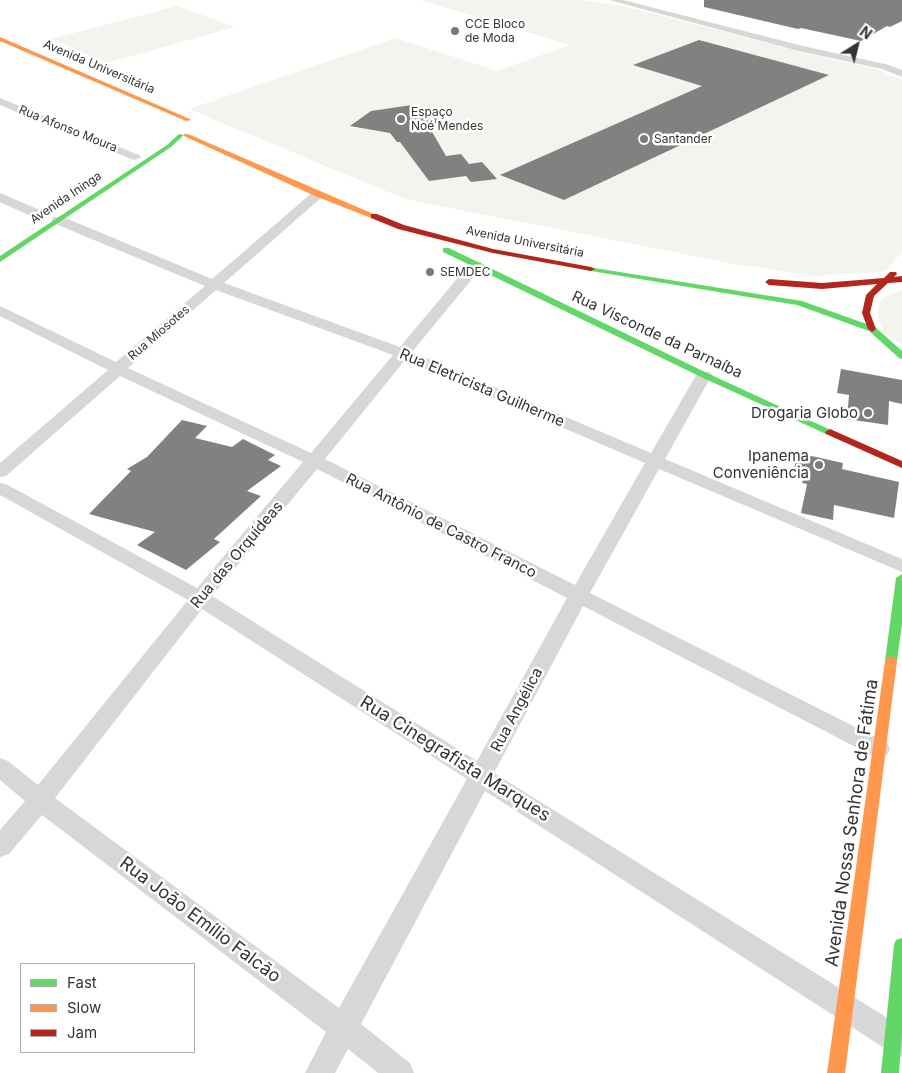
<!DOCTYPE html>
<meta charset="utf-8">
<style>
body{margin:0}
#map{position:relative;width:902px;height:1073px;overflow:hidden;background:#fff;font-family:Inter,sans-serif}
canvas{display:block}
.legend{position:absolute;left:20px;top:963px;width:175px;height:90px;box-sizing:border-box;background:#fff;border:1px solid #adadad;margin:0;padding:6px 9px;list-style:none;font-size:15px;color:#333}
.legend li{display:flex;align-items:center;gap:10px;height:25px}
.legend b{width:25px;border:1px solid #adadad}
.north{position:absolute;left:832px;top:20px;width:50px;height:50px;-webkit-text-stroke:4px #fff;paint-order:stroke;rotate:36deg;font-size:14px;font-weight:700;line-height:20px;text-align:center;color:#333}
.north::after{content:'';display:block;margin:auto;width:18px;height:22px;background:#333;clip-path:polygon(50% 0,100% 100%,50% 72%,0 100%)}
</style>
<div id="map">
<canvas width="902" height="1073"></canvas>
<ul class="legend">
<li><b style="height:6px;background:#63d668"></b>Fast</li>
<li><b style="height:6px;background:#ff974d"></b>Slow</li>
<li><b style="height:6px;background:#b3261e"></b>Jam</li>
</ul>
<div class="north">N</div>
</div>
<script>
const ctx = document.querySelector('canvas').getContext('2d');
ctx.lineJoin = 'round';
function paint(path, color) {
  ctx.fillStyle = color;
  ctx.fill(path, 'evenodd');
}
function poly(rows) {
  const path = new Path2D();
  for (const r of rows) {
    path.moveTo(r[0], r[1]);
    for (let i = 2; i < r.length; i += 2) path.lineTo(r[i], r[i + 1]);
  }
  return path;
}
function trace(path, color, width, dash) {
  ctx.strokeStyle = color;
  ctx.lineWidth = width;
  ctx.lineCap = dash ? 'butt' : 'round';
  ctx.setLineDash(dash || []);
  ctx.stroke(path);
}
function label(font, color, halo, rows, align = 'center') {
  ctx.font = font + ' Inter,sans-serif';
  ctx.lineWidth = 5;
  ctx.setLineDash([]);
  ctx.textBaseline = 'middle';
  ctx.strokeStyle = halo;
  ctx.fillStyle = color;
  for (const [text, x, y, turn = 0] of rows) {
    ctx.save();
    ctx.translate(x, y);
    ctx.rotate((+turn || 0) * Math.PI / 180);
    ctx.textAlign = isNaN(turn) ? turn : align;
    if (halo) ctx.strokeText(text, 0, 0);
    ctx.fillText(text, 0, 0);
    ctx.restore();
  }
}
paint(poly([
 [420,0,584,0,632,8,810,54,879,70,902,80,902,252,885,271,817,276,734,264,405,199,189,109,396,38,497,71,570,45],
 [177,6,235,27,107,63,51,39],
 [902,290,902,345,883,332,877,314,880,302,885,297]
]), '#f1f5ed');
paint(poly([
 [704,0,902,0,902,21,890,27,887,26,861,41,801,28,798,29,704,7],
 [699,40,829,75,564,200,500,175,702,86,633,65],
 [412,105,451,113,431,130,446,156,461,154,469,164,482,162,497,179,471,182,466,176,429,181,400,142,397,142,390,133,350,126,371,111],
 [841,369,902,380,902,404,889,401,888,425,847,419,849,395,837,393],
 [182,420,207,426,195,438,232,447,243,439,275,455,268,460,281,466,247,491,261,496,214,539,220,542,186,570,137,545,155,532,89,514,131,471,127,469,147,457],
 [798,453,843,463,842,469,899,482,894,518,834,505,833,520,801,513,807,484,802,483,803,479,792,476]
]), '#818181');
paint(poly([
 [609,0,623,0,803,46,889,65,902,70,902,77,882,69,799,51,609,0],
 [0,98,139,155,141,157,135,160,131,159,0,105,0,98],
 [318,190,324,194,322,197,224,283,400,347,471,262,481,262,483,265,481,268,412,352,651,453,698,372,710,372,712,375,665,459,902,559,902,572,659,469,590,593,887,743,890,749,887,755,879,758,871,755,583,606,494,773,902,1027,902,1057,892,1053,485,791,361,1024,410,1063,414,1073,378,1073,348,1049,335,1073,305,1073,326,1032,42,815,9,854,0,857,0,830,25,801,0,780,0,758,8,761,38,785,188,600,0,495,0,483,6,484,197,588,303,462,120,376,6,476,0,477,0,463,108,370,0,316,0,306,116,362,205,286,53,223,52,220,53,217,63,217,212,279,314,191,318,190],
 [216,290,393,355,311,453,128,368,216,290],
 [405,360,645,463,575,585,325,459,405,360],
 [317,469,567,598,477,761,212,596,317,469],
 [202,609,467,779,339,1008,55,798,202,609],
 [0,193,47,213,48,216,42,220,37,219,0,202,0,193]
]), '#d7d7d7');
paint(poly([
 [179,134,184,135,171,147,0,262,0,256,167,145,179,134],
 [443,248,449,248,707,373,835,432,830,435,826,434,701,377,443,252,443,248],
 [588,267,802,301,875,327,902,351,902,359,899,358,869,331,797,305,591,271,588,271,588,267],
 [902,574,902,624,897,661,895,664,891,666,887,664,885,661,896,578,902,574],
 [902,938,902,1035,899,1073,881,1073,894,945,896,940,902,938]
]), '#63d668');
paint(poly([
 [0,37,190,119,191,120,186,121,0,41,0,37],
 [184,134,188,134,378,216,371,218,315,196,184,136,184,134],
 [891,656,895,658,897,661,845,1073,827,1073,885,661,887,658,891,656]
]), '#ff974d');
paint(poly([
 [371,214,377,214,404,225,493,249,591,267,595,269,591,271,493,253,398,229,371,218,371,214],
 [890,272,896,272,897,274,894,277,902,276,902,282,888,283,874,296,870,313,876,329,872,332,868,329,862,313,866,295,877,284,822,289,769,285,765,282,769,279,822,283,884,278,890,272],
 [830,429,902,461,902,468,826,434,825,432,830,429]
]), '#b3261e');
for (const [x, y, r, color] of [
 [455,31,5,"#7a7a7a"],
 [401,119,5,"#7a7a7a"],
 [644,139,5,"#7a7a7a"],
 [430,272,5,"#7a7a7a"],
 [868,413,5,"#7a7a7a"],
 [819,465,5,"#7a7a7a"]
]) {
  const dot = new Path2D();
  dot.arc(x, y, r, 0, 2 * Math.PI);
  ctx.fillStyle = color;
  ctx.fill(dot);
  trace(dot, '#fff', 2);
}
label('12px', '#333', '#fff', [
 ["CCE Bloco",465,24],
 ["de Moda",465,38],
 ["Espaço",411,112],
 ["Noé Mendes",411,126],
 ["Santander",654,139],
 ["SEMDEC",440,272]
], 'left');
label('12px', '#333', '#fff', [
 ["Avenida Universitária",99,67,23],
 ["Rua Afonso Moura",68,129,22],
 ["Avenida Ininga",66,198,-34],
 ["Avenida Universitária",525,242,11],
 ["Rua Miosotes",159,333,-41]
]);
label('15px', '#333', '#fff', [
 ["Rua Visconde da Parnaíba",657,335,25],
 ["Rua Eletricista Guilherme",482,388,23],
 ["Rua Antônio de Castro Franco",441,526,27],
 ["Rua das Orquídeas",237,555,-50],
 ["Rua Angélica",517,710,-62]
]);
label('15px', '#333', '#fff', [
 ["Drogaria Globo",858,413],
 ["Ipanema",809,456],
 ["Conveniência",809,473]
], 'right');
label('18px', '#333', '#fff', [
 ["Rua Cinegrafista Marques",455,759,32],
 ["Avenida Nossa Senhora de Fátima",852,823,-82],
 ["Rua João Emílio Falcão",200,920,37]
]);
</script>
